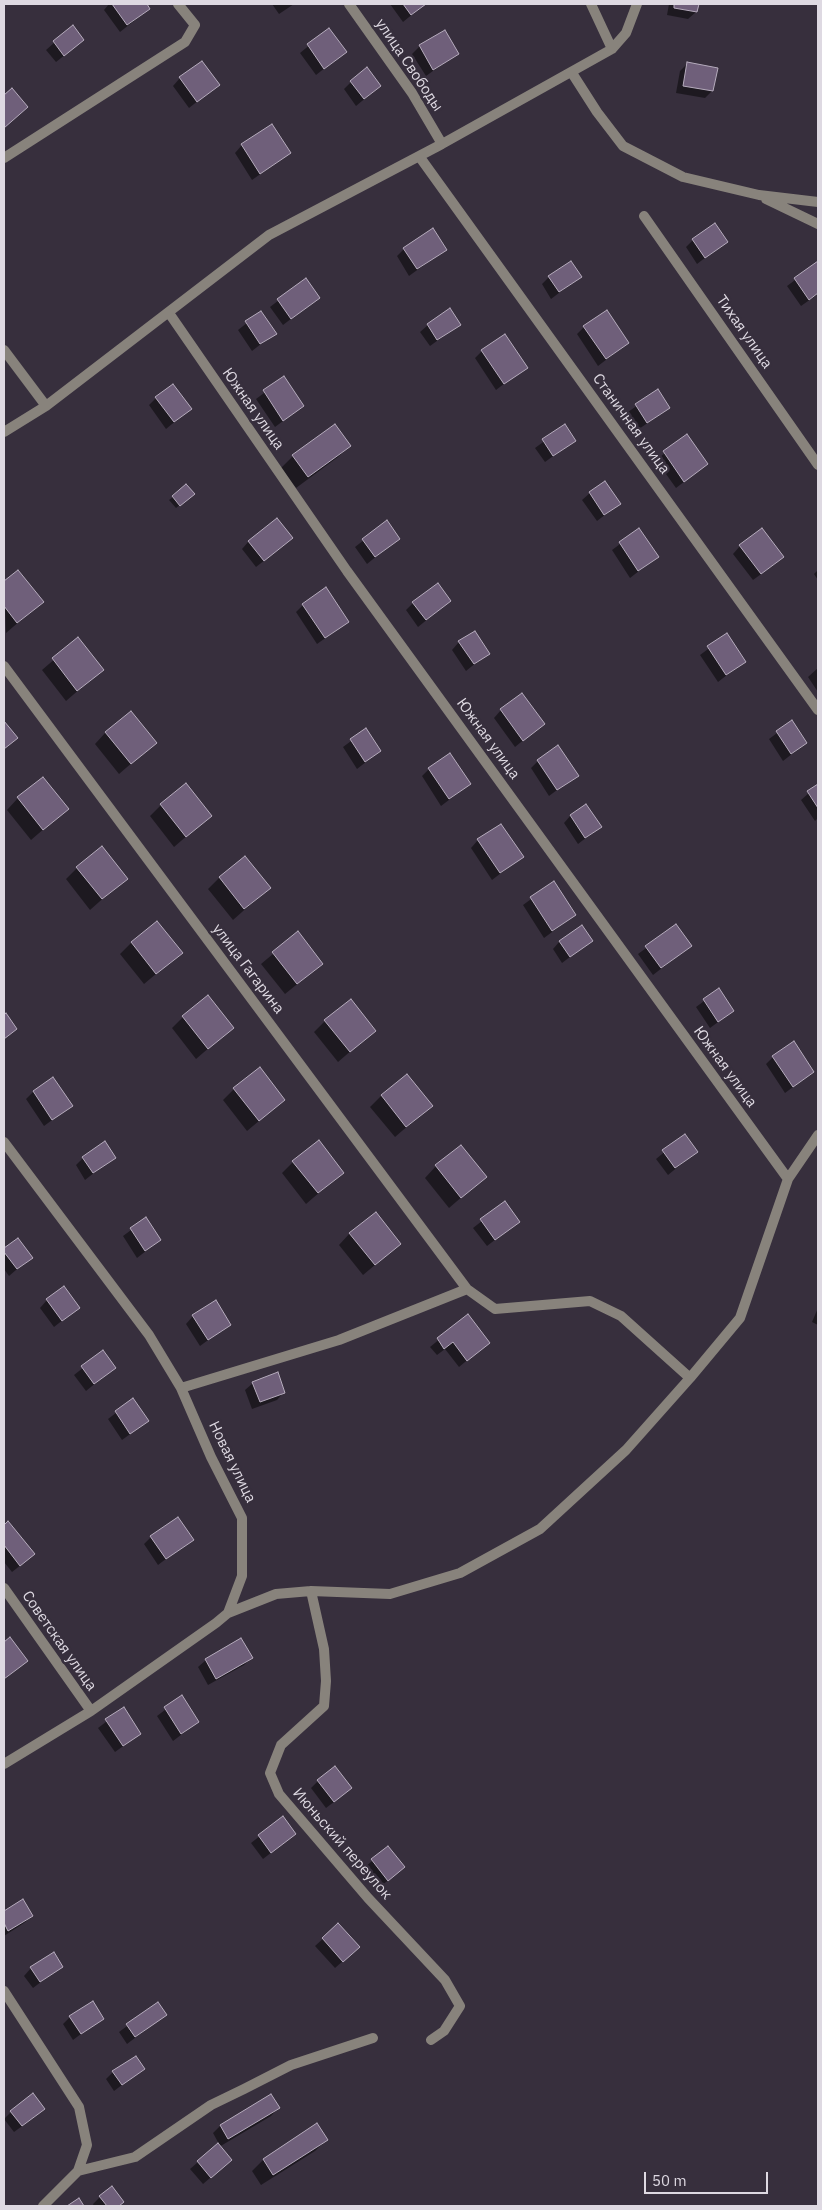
<!DOCTYPE html>
<meta charset="utf-8">
<style>
body{margin:0}
#map{position:relative;width:822px;height:2210px;overflow:hidden;background:#372f3d;font-family:"IBM Plex Sans",sans-serif}
canvas{display:block}
.frame{position:absolute;inset:0;border:5px solid #ded9e2;pointer-events:none}
.scale{position:absolute;left:644px;top:2172px;width:124px;height:22px;box-sizing:border-box;border:2px solid #ded9e2;border-top:0;padding-left:6px;font-size:15px;line-height:18px;white-space:nowrap;color:#ded9e2;-webkit-text-stroke:4px #372f3d;paint-order:stroke}
</style>
<div id="map">
<canvas width="822" height="2210"></canvas>
<div class="frame"></div>
<div class="scale">50 m</div>
</div>
<script>
const ctx = document.querySelector('canvas').getContext('2d');
ctx.lineJoin = 'round';
function paint(path, color) {
  ctx.fillStyle = color;
  ctx.fill(path, 'evenodd');
}
function poly(rows) {
  const path = new Path2D();
  for (const r of rows) {
    path.moveTo(r[0], r[1]);
    for (let i = 2; i < r.length; i += 2) path.lineTo(r[i], r[i + 1]);
  }
  return path;
}
function trace(path, color, width, dash) {
  ctx.strokeStyle = color;
  ctx.lineWidth = width;
  ctx.lineCap = dash ? 'butt' : 'round';
  ctx.setLineDash(dash || []);
  ctx.stroke(path);
}
function label(font, color, halo, rows, align = 'center') {
  ctx.font = font + ' "IBM Plex Sans",sans-serif';
  ctx.lineWidth = 5;
  ctx.setLineDash([]);
  ctx.textBaseline = 'middle';
  ctx.strokeStyle = halo;
  ctx.fillStyle = color;
  for (const [text, x, y, turn = 0] of rows) {
    ctx.save();
    ctx.translate(x, y);
    ctx.rotate((+turn || 0) * Math.PI / 180);
    ctx.textAlign = isNaN(turn) ? turn : align;
    if (halo) ctx.strokeText(text, 0, 0);
    ctx.fillText(text, 0, 0);
    ctx.restore();
  }
}
paint(poly([
 [109,4,145,4,149,9,120,32,104,10],
 [272,4,294,4,279,14],
 [390,4,425,4,403,22],
 [669,4,697,4,696,12,688,19,667,15],
 [72,27,75,47,56,62,46,50],
 [328,30,345,52,316,75,300,53],
 [420,46,458,53,426,76,412,54],
 [687,64,712,91,705,98,676,93,680,71],
 [180,78,218,85,189,108,173,86],
 [351,82,380,86,356,106,344,89],
 [242,145,290,153,252,180,235,153],
 [693,240,727,241,697,264,686,247],
 [404,249,446,249,409,276,397,256],
 [818,263,818,294,801,306,787,286],
 [549,277,580,277,551,299,542,284],
 [305,280,318,298,283,325,270,307],
 [261,312,275,333,252,351,238,330],
 [428,325,459,325,430,346,420,332],
 [584,327,628,343,598,366,577,334],
 [482,351,526,367,496,390,475,358],
 [284,378,303,406,275,427,256,399],
 [658,391,669,408,639,429,628,412],
 [156,398,190,409,166,429,149,405],
 [335,426,349,446,338,457,296,488,281,468,293,456],
 [565,426,574,441,545,462,535,448],
 [687,436,707,464,676,488,656,460],
 [590,493,619,504,597,521,582,500],
 [173,497,190,497,176,508,169,500],
 [387,522,399,538,367,564,355,547],
 [639,530,657,557,630,578,612,550],
 [249,541,284,545,256,567,242,549],
 [740,546,775,564,753,580,733,554],
 [818,570,818,580,814,574],
 [18,572,42,602,6,633,4,583],
 [450,601,418,627,406,610,413,603],
 [303,605,348,622,317,644,296,612],
 [727,635,745,661,718,682,700,655],
 [78,639,102,670,66,701,42,670],
 [459,642,488,653,466,671,452,650],
 [818,668,818,692,808,677],
 [501,710,543,724,515,747,494,718],
 [792,722,806,743,783,761,769,739],
 [366,730,380,751,357,769,343,747],
 [106,732,155,743,119,774,95,744],
 [538,761,577,775,549,796,531,768],
 [429,769,470,784,441,806,422,776],
 [818,785,818,818,815,821,801,800],
 [18,798,67,809,31,840,7,810],
 [161,805,210,816,174,847,150,816],
 [571,815,600,827,578,844,564,823],
 [478,840,522,857,492,880,471,848],
 [77,868,126,878,90,910,66,879],
 [219,878,269,888,233,920,208,889],
 [553,883,575,915,544,938,523,905],
 [676,926,690,946,653,975,638,954],
 [298,933,322,964,285,994,261,964],
 [560,941,591,941,562,963,553,949],
 [132,942,181,953,144,984,120,954],
 [719,990,733,1011,710,1028,696,1007],
 [183,1017,232,1028,196,1059,172,1028],
 [325,1021,374,1031,338,1062,314,1032],
 [773,1057,813,1072,785,1093,766,1064],
 [234,1089,284,1100,247,1131,223,1100],
 [33,1092,71,1106,44,1126,26,1099],
 [382,1095,431,1106,395,1137,370,1107],
 [684,1136,696,1152,668,1175,656,1159],
 [114,1157,85,1180,76,1165,83,1158],
 [293,1162,342,1173,306,1204,282,1173],
 [436,1166,485,1177,449,1208,425,1178],
 [505,1203,518,1222,487,1246,473,1228],
 [146,1219,160,1240,137,1258,123,1236],
 [350,1233,400,1244,363,1275,339,1245],
 [18,1239,31,1257,9,1276,4,1269,4,1250],
 [47,1300,78,1308,54,1327,40,1308],
 [818,1308,818,1325,812,1322],
 [193,1316,230,1324,200,1346,186,1324],
 [468,1316,488,1343,459,1367,445,1349,437,1355,430,1347],
 [103,1352,114,1368,86,1391,74,1375],
 [253,1383,284,1392,277,1400,252,1409,245,1390],
 [133,1400,148,1421,122,1440,108,1419],
 [8,1523,26,1561,12,1572,4,1562,4,1526],
 [151,1537,192,1539,158,1565,144,1544],
 [10,1639,26,1661,4,1680,4,1644],
 [251,1658,244,1665,208,1685,198,1667,206,1660],
 [182,1697,198,1722,173,1741,157,1716],
 [123,1709,140,1734,115,1752,98,1728],
 [318,1781,343,1795,326,1808,311,1788],
 [283,1818,295,1834,263,1859,251,1843],
 [388,1847,404,1867,380,1887,364,1868],
 [23,1901,32,1916,24,1923,4,1936,4,1913],
 [338,1925,351,1954,335,1968,315,1946],
 [62,1966,33,1988,24,1976,31,1968],
 [158,2003,165,2015,127,2044,119,2032],
 [70,2017,102,2018,73,2040,63,2024],
 [143,2069,114,2091,106,2079,113,2072],
 [271,2096,278,2108,271,2116,219,2147,231,2160,203,2184,190,2169,219,2144,213,2133,220,2126],
 [11,2112,36,2116,14,2132,4,2119],
 [326,2140,315,2151,261,2185,252,2171,263,2160],
 [100,2197,123,2202,118,2206,94,2206,93,2204]
]), '#0007');
const building = poly([
 [112,4,147,4,150,9,127,25,112,4],
 [403,4,426,4,411,15,403,4],
 [674,4,699,4,697,12,674,8,674,4],
 [73,25,84,40,64,56,53,41,73,25],
 [329,28,347,52,324,69,307,44,329,28],
 [445,30,459,54,433,70,419,45,445,30],
 [202,61,220,85,197,102,179,77,202,61],
 [687,62,718,68,713,91,683,86,687,62],
 [367,67,381,86,364,99,350,81,367,67],
 [12,88,28,107,4,128,4,95,12,88],
 [272,124,291,153,260,174,241,144,272,124],
 [715,223,728,242,705,258,692,239,715,223],
 [433,228,447,250,417,269,403,248,433,228],
 [571,261,582,277,559,292,548,276,571,261],
 [818,261,818,293,809,300,794,278,818,261],
 [306,278,320,298,291,319,277,299,306,278],
 [450,308,461,325,437,340,427,324,450,308],
 [607,310,629,343,606,359,583,326,607,310],
 [261,311,277,334,260,344,245,321,261,311],
 [505,334,528,368,504,384,481,350,505,334],
 [284,376,304,406,283,421,263,390,284,376],
 [173,384,192,409,174,422,155,397,173,384],
 [658,389,670,408,647,423,635,404,658,389],
 [335,424,351,446,308,477,292,455,335,424],
 [565,424,576,441,553,456,542,439,565,424],
 [687,434,708,464,684,482,663,451,687,434],
 [605,481,621,504,604,515,589,492,605,481],
 [186,484,195,494,180,506,172,496,186,484],
 [277,518,293,538,264,561,248,541,277,518],
 [387,520,400,539,375,557,362,539,387,520],
 [639,528,659,557,638,571,619,542,639,528],
 [762,528,784,557,761,574,739,545,762,528],
 [18,570,44,602,17,623,4,606,4,581,18,570],
 [438,583,451,601,426,620,412,602,438,583],
 [326,587,349,622,325,638,302,604,326,587],
 [475,631,490,654,474,664,458,641,475,631],
 [727,633,746,662,726,675,707,646,727,633],
 [78,637,104,670,77,691,52,658,78,637],
 [522,693,545,724,523,741,500,709,522,693],
 [131,711,157,743,131,764,105,732,131,711],
 [792,720,807,743,791,754,776,731,792,720],
 [4,721,18,738,4,749,4,721],
 [366,728,381,751,365,762,350,739,366,728],
 [558,745,579,776,557,790,537,760,558,745],
 [450,753,471,784,449,799,428,768,450,753],
 [43,777,69,809,43,830,17,797,43,777],
 [186,783,212,816,186,837,160,804,186,783],
 [818,784,818,808,807,791,818,784],
 [586,804,602,827,585,838,570,815,586,804],
 [501,824,524,857,500,873,477,839,501,824],
 [102,846,128,879,102,899,76,867,102,846],
 [245,856,271,888,244,909,219,877,245,856],
 [554,881,576,915,552,931,530,897,554,881],
 [157,921,183,953,156,974,131,942,157,921],
 [676,924,692,946,661,968,645,946,676,924],
 [582,925,593,941,570,957,559,941,582,925],
 [298,931,323,964,297,984,272,952,298,931],
 [719,988,734,1011,718,1022,703,999,719,988],
 [208,995,234,1028,208,1049,182,1016,208,995],
 [351,999,376,1031,350,1052,324,1020,351,999],
 [6,1013,17,1029,4,1039,4,1015,6,1013],
 [794,1041,814,1072,793,1087,772,1056,794,1041],
 [260,1067,285,1100,259,1121,233,1088,260,1067],
 [407,1074,433,1106,406,1127,381,1095,407,1074],
 [53,1077,73,1106,52,1120,33,1091,53,1077],
 [685,1134,698,1152,675,1168,662,1150,685,1134],
 [319,1140,344,1173,318,1193,292,1161,319,1140],
 [105,1141,116,1158,93,1173,82,1157,105,1141],
 [461,1145,487,1177,461,1198,435,1165,461,1145],
 [505,1201,520,1222,495,1240,480,1219,505,1201],
 [376,1212,401,1244,375,1265,349,1233,376,1212],
 [146,1217,161,1240,145,1251,130,1228,146,1217],
 [18,1238,33,1258,17,1269,4,1252,4,1248,18,1238],
 [64,1286,80,1308,62,1321,46,1299,64,1286],
 [216,1300,231,1325,208,1340,192,1315,216,1300],
 [468,1314,490,1343,467,1361,453,1342,444,1349,437,1338,468,1314],
 [103,1350,116,1368,94,1384,81,1366,103,1350],
 [278,1372,285,1393,260,1402,252,1382,278,1372],
 [133,1398,149,1421,130,1434,115,1411,133,1398],
 [178,1517,194,1540,166,1559,150,1536,178,1517],
 [8,1521,35,1554,20,1566,4,1545,4,1525,8,1521],
 [10,1637,28,1661,4,1679,4,1642,10,1637],
 [241,1638,253,1658,216,1679,205,1659,241,1638],
 [182,1695,199,1722,181,1734,164,1707,182,1695],
 [124,1707,141,1734,123,1746,105,1719,124,1707],
 [335,1766,352,1788,334,1802,317,1780,335,1766],
 [283,1816,296,1834,271,1853,258,1835,283,1816],
 [388,1846,405,1867,388,1881,371,1859,388,1846],
 [23,1899,33,1916,8,1931,4,1923,4,1911,23,1899],
 [338,1923,360,1947,343,1962,322,1938,338,1923],
 [54,1952,63,1967,40,1982,30,1967,54,1952],
 [93,2001,104,2019,81,2034,69,2016,93,2001],
 [158,2002,167,2015,135,2037,126,2024,158,2002],
 [136,2056,145,2069,122,2085,112,2071,136,2056],
 [33,2093,45,2109,22,2126,10,2111,33,2093],
 [271,2094,280,2108,228,2139,220,2125,271,2094],
 [317,2123,328,2140,273,2175,263,2159,317,2123],
 [218,2143,232,2160,211,2178,197,2161,218,2143],
 [112,2186,124,2202,119,2206,107,2206,99,2196,112,2186],
 [79,2198,84,2206,67,2206,79,2198]
]);
paint(building, '#6f5f7a');
trace(building, '#b6acbd', 1);
trace(poly([
 [349,4,412,93,442,144],
 [591,4,612,49],
 [572,73,597,112,623,146,683,177,759,195,818,202],
 [419,156,818,710],
 [4,158,185,42,195,25,178,4],
 [766,199,818,224],
 [644,216,818,465],
 [169,313,347,571,788,1179],
 [4,350,46,406],
 [4,432,46,406,269,235,442,144,612,49,626,33,637,4],
 [4,666,467,1289,495,1309,590,1301,621,1316,690,1378,740,1318,788,1179,818,1135],
 [4,1142,149,1335,181,1388,211,1457,242,1518,242,1576,228,1613,216,1623,91,1711,4,1764],
 [181,1388,339,1340,467,1289],
 [4,1588,91,1711],
 [311,1591,324,1649,326,1681,324,1706,281,1745,270,1773,279,1794,368,1898,445,1980,460,2006,444,2031,431,2040],
 [228,1613,276,1594,311,1591,390,1594,460,1573,540,1529,626,1450,690,1378],
 [4,1991,79,2107,87,2145,78,2171,43,2206],
 [78,2171,135,2157,211,2105,244,2089,291,2065,373,2038]
]), '#88837c', 10);
label('15px', '#ded9e2', '#372f3d', [
 ["улица Свободы",409,65,56],
 ["Тихая улица",744,332,55],
 ["Южная улица",253,409,55],
 ["Станичная улица",631,424,54],
 ["Южная улица",488,739,54],
 ["улица Гагарина",248,969,53],
 ["Южная улица",725,1067,54],
 ["Новая улица",232,1462,64],
 ["Советская улица",59,1641,55],
 ["Июньский переулок",342,1844,49]
]);
</script>
